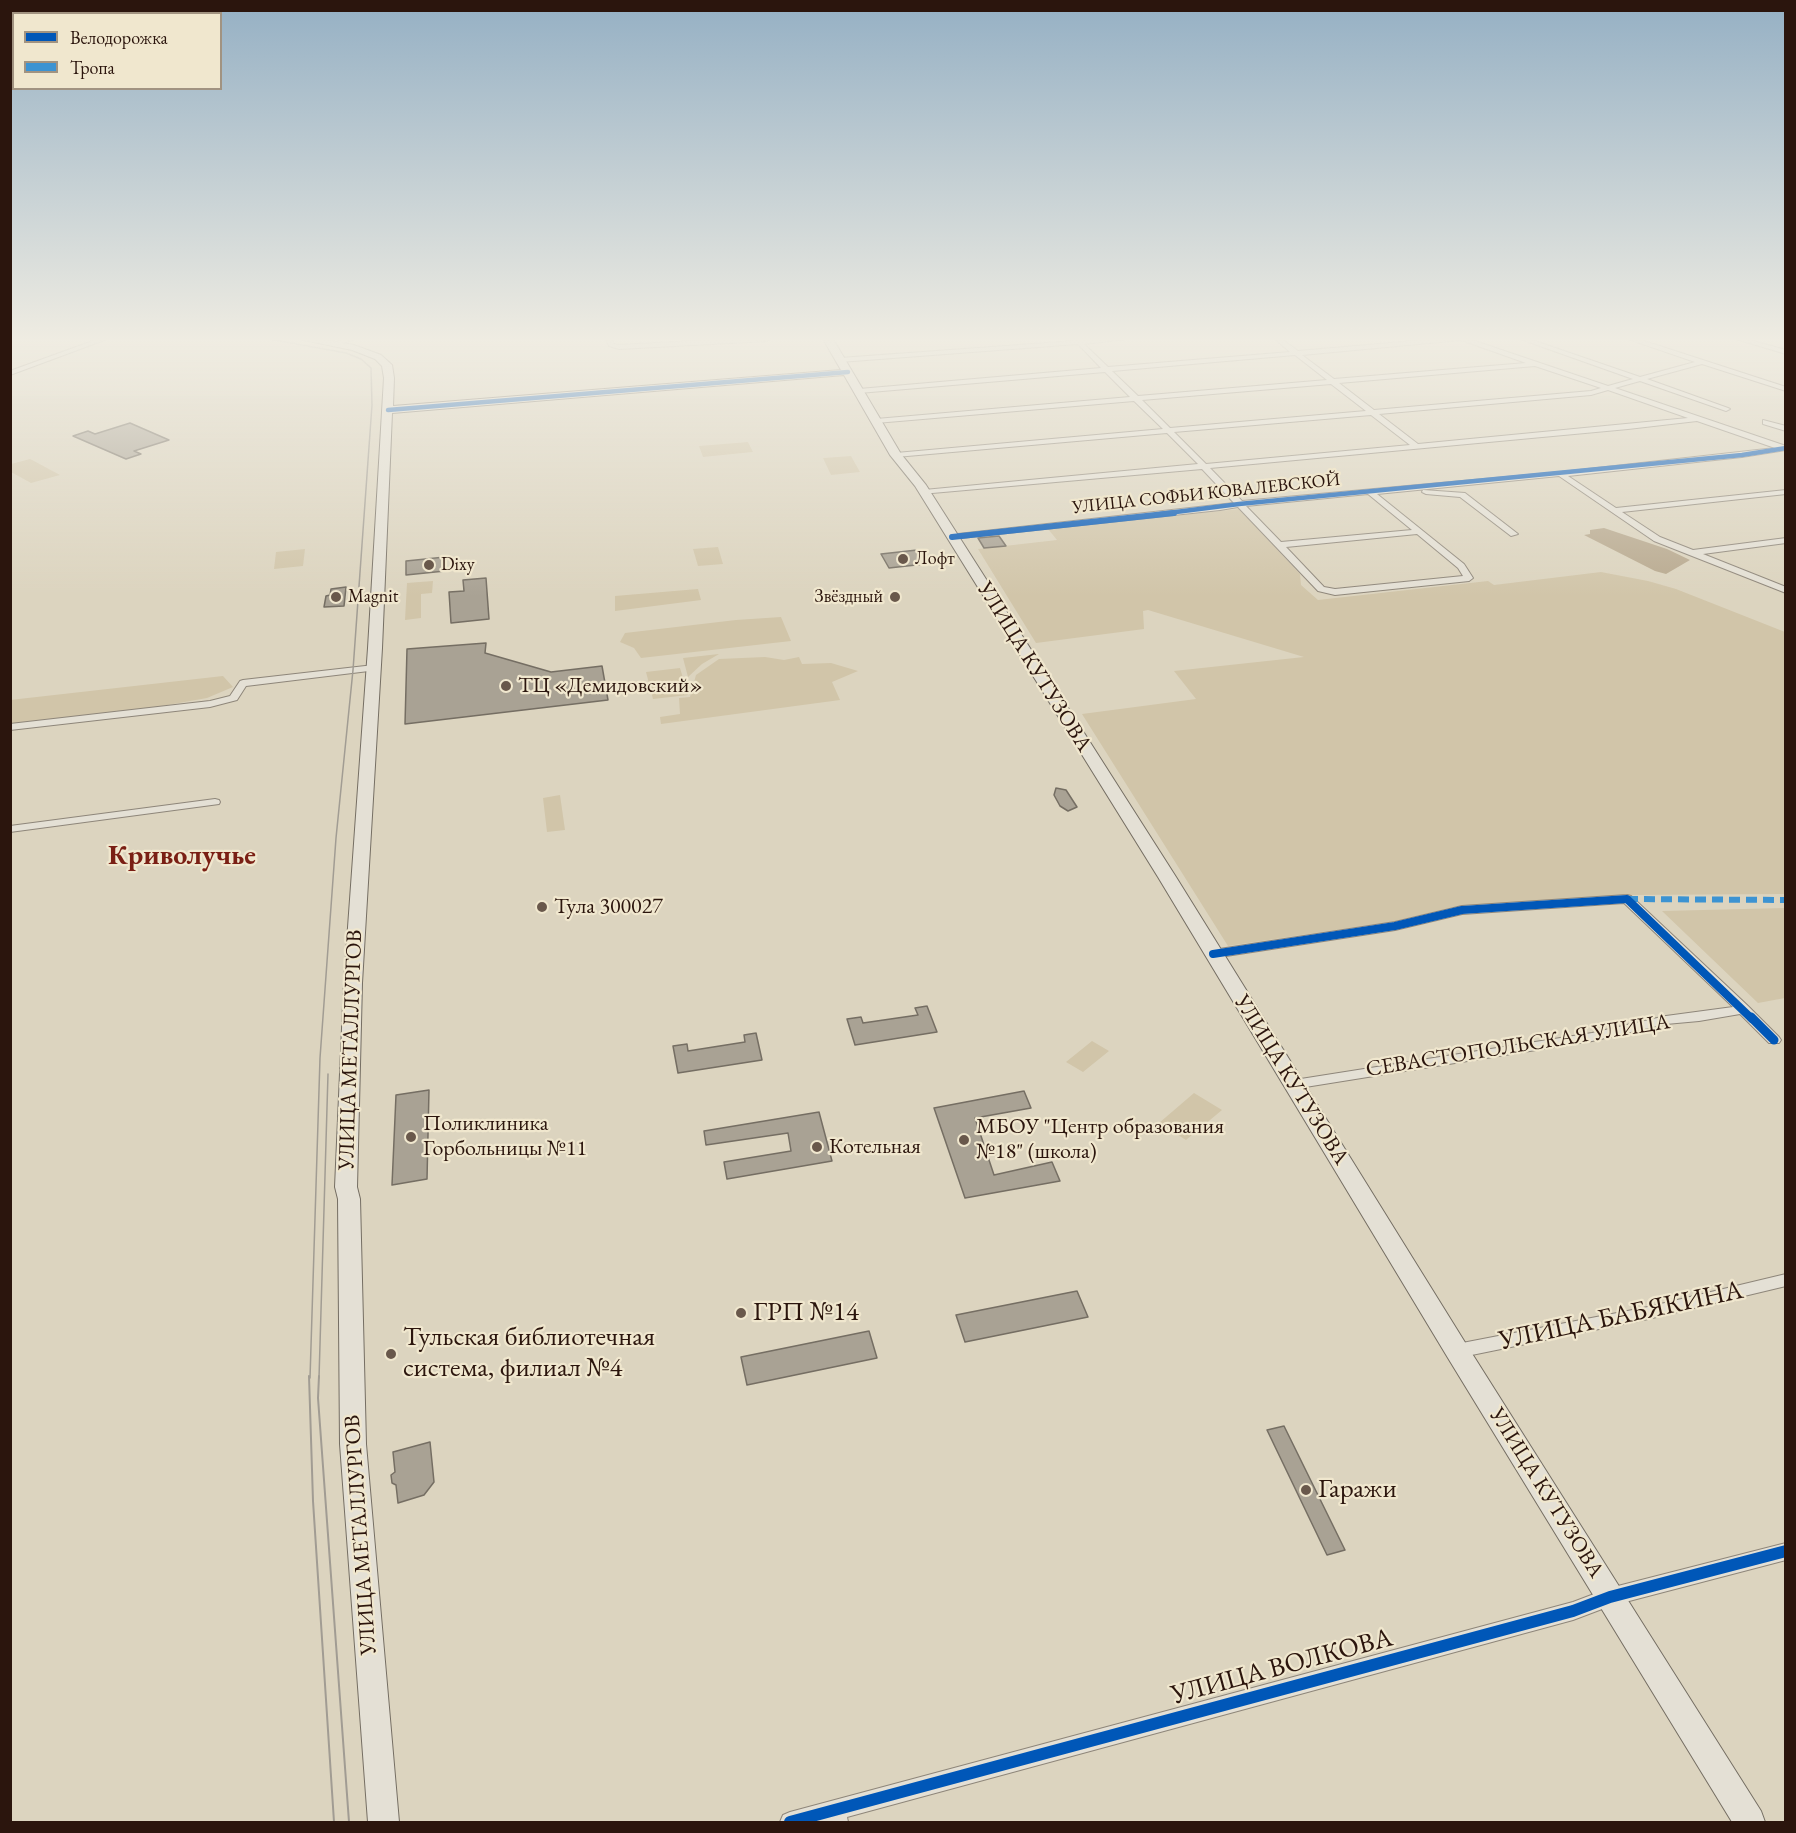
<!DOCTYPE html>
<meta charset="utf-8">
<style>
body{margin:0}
#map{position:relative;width:1796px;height:1833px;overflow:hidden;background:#dcd4bf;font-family:"EB Garamond",serif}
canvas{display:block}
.frame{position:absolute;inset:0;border:12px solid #2b150d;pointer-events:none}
.legend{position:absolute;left:12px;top:12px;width:210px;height:78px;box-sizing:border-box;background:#f0e7ce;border:2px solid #a19381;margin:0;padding:8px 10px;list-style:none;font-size:18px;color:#2b150d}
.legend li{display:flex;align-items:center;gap:12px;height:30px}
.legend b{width:30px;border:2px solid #a19381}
</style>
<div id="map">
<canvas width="1796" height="1833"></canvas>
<div class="frame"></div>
<ul class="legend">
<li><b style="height:8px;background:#0057b8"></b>Велодорожка</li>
<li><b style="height:8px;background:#3c93d2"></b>Тропа</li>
</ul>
</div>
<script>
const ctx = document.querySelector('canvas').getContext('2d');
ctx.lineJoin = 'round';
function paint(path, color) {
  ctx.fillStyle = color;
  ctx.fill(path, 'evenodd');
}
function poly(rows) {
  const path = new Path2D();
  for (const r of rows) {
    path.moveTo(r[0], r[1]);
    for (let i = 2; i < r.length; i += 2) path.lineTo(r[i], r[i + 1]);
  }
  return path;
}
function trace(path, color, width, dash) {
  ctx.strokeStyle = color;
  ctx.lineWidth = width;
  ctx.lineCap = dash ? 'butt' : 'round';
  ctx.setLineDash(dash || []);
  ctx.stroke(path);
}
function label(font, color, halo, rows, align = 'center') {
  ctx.font = font + ' "EB Garamond",serif';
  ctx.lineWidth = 4.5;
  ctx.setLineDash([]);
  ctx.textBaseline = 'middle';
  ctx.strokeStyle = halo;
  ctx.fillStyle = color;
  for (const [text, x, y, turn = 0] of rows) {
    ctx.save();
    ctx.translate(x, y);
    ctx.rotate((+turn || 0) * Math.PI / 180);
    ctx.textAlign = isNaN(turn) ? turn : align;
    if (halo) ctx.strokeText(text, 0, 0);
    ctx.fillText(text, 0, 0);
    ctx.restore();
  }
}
paint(poly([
 [748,442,753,452,703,457,699,446],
 [851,456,860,472,831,475,823,458],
 [30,459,34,461,60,475,31,483,11,472,11,464],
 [1239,509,1300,574,1301,585,1318,600,1488,581,1494,585,1601,572,1648,581,1676,589,1785,632,1785,894,1625,895,1453,907,1396,921,1228,946,1082,714,1196,699,1174,671,1304,657,1148,610,1143,611,1144,629,1036,643,978,549,1057,540,1048,529],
 [718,547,723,564,698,566,693,549],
 [305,549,303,566,274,569,276,552],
 [433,581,432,593,421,594,421,618,405,620,407,583],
 [698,589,701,600,615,611,615,596],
 [781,617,791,641,641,658,634,648,620,642,625,633,736,620],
 [719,654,702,664,688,677,683,658],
 [765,657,784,660,799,657,802,664,831,663,858,671,832,682,840,700,661,724,660,717,680,714,679,698,690,697,696,675,719,659],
 [680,668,688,695,653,699,646,672],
 [223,676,233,687,207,698,134,711,11,724,10,700],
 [560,795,565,830,547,832,543,798],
 [1785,908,1785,998,1758,1003,1662,911],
 [1092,1041,1109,1051,1083,1072,1066,1062],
 [1194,1093,1222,1110,1186,1140,1159,1123]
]), '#d1c5a9');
paint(poly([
 [1604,528,1667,549,1690,560,1666,574,1655,571,1584,535,1590,534,1590,530]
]), '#b8a98f');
const building = poly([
 [130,423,169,440,134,451,141,454,126,459,73,436,88,431,95,434,130,423],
 [999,536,1006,546,984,548,978,538,999,536],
 [917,550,925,564,889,568,881,554,917,550],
 [445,557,445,571,406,575,406,561,445,557],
 [486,578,489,619,451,623,449,592,464,591,463,580,486,578],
 [346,587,344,606,324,607,326,596,330,595,331,589,346,587],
 [486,643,485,653,551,672,602,666,608,700,405,724,407,649,486,643],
 [1056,788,1066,790,1077,807,1068,811,1060,806,1054,795,1056,788],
 [927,1006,937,1032,855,1045,847,1019,861,1017,863,1023,918,1015,915,1008,927,1006],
 [756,1033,762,1060,678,1073,673,1046,687,1044,688,1051,745,1042,744,1035,756,1033],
 [429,1090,427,1179,392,1185,396,1095,429,1090],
 [1024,1091,1031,1108,975,1118,994,1175,1052,1162,1060,1181,965,1198,934,1108,1024,1091],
 [819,1112,832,1161,727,1179,724,1162,791,1151,788,1133,706,1145,704,1131,819,1112],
 [1077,1291,1088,1317,965,1342,956,1315,1077,1291],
 [869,1331,877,1358,747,1385,741,1357,869,1331],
 [1284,1426,1345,1550,1327,1555,1267,1430,1284,1426],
 [430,1442,434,1482,424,1495,398,1503,396,1485,392,1483,391,1475,395,1472,393,1452,430,1442]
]);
paint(building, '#a9a294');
trace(building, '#756e63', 1.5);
const street = poly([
 [98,339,107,339,10,375,10,371,98,339],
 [345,339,355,339,334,346,331,344,345,339],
 [606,339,612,339,614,344,619,345,730,339,770,339,767,341,619,349,609,346,606,339],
 [1073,339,1127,339,1084,344,1108,367,1290,352,1275,339,1282,339,1298,351,1436,339,1469,339,1608,386,1633,379,1520,339,1529,339,1640,377,1695,362,1628,339,1638,339,1786,387,1786,391,1702,364,1647,379,1728,408,1730,409,1726,411,1640,381,1615,388,1786,446,1786,450,1742,457,1568,476,1616,508,1786,490,1786,494,1622,512,1660,537,1693,550,1786,538,1786,543,1703,554,1786,587,1786,593,1654,541,1559,476,1377,494,1464,564,1473,578,1469,581,1335,595,1318,591,1238,507,1220,510,952,539,948,537,949,535,1234,503,1202,469,921,494,920,492,924,490,1198,464,1167,433,896,457,892,455,896,453,1163,429,1134,401,876,423,872,421,876,419,1130,397,1105,372,859,393,856,391,859,389,1101,368,1078,344,840,362,837,360,840,358,1074,341,1073,339],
 [1461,340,1526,363,1334,379,1302,355,1461,340],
 [1295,355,1327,380,1138,396,1112,371,1295,355],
 [1535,366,1601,388,1591,391,1374,410,1339,383,1535,366],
 [1331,384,1366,411,1170,428,1142,400,1331,384],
 [1608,390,1688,418,1418,444,1379,414,1591,395,1608,390],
 [1371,415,1410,445,1206,464,1174,432,1371,415],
 [1697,421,1775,448,1561,472,1242,501,1210,468,1628,429,1697,421],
 [1368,494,1412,530,1281,542,1246,506,1368,494],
 [1417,534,1458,568,1463,576,1335,589,1324,587,1286,547,1417,534],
 [1736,339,1746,339,1786,350,1786,354,1736,339],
 [1763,420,1786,426,1786,431,1763,424,1763,420],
 [1423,490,1465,493,1518,534,1511,536,1460,497,1426,494,1422,492,1423,490],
 [374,665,377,666,377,670,246,686,237,700,210,707,10,730,10,724,210,701,230,696,240,681,243,680,374,665],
 [215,799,219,800,220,802,219,804,10,832,10,826,215,799],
 [1627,895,1631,896,1748,1006,1779,1037,1781,1040,1779,1043,1769,1043,1740,1014,1699,1021,1666,1024,1592,1041,1293,1089,1288,1087,1286,1084,1288,1081,1592,1033,1666,1016,1733,1007,1624,903,1462,914,1395,930,1213,958,1207,954,1213,950,1395,922,1462,906,1627,895],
 [1786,1274,1786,1286,1648,1319,1457,1358,1451,1356,1449,1351,1451,1346,1457,1344,1648,1307,1786,1274],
 [1786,1543,1786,1560,1610,1606,1573,1620,847,1817,848,1822,780,1822,783,1815,790,1812,1573,1602,1610,1588,1786,1543]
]);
const secondary = poly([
 [299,339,320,339,354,345,381,355,392,365,394,378,393,406,841,370,823,339,833,339,901,454,926,485,1176,877,1466,1344,1761,1811,1765,1822,1732,1822,1448,1358,1158,877,915,486,890,455,844,375,392,413,382,648,362,983,357,1187,360,1199,366,1444,399,1822,368,1822,340,1444,338,1199,335,1187,344,983,368,648,384,378,382,366,375,359,352,350,299,339]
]);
trace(street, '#8e867a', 2);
trace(secondary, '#756e63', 2);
paint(street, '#e4e0d5');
paint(secondary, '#e4e0d5');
trace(poly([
 [269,339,346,353,361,359,371,368,372,405,353,670,336,838,320,1058,310,1378],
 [319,1378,328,1074]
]), '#a19c93', 1.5);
trace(poly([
 [309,1376,313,1501,334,1822],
 [319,1376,318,1398,349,1822]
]), '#a19c93', 2);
trace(poly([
 [1627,899,1786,900]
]), '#3c93d2', 6, [11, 6]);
trace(poly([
 [388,410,848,372],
 [1160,514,1239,504,1742,455,1786,448]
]), '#0057b8', 4.5);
trace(poly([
 [952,537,1174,513]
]), '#0057b8', 6);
trace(poly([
 [1213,954,1395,926,1462,910,1627,899,1752,1019]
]), '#0057b8', 8);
trace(poly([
 [1751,1017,1774,1040]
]), '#0057b8', 9);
trace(poly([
 [790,1822,1573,1611,1610,1597,1786,1551]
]), '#0057b8', 12);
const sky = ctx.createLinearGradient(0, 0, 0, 596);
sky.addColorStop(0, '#95b0c4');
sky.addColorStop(0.57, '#efece2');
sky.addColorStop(1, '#efece200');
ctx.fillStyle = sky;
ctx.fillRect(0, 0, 1796, 596);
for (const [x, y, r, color] of [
 [903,559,6,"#69584b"],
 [429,565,6,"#69584b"],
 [336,597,6,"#69584b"],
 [895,597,6,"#69584b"],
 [506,686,6,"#69584b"],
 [542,907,6,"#69584b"],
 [411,1137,6,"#69584b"],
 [964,1140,6,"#69584b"],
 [817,1147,6,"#69584b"],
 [741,1313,6,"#69584b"],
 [391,1354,6,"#69584b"],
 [1306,1490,6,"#69584b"]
]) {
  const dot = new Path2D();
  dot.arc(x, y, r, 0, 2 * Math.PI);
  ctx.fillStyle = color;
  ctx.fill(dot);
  trace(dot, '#f0e7ce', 2);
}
label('18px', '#2b150d', '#f0e7ce', [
 ["УЛИЦА СОФЬИ КОВАЛЕВСКОЙ",1206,494,-6]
]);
label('18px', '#2b150d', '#f0e7ce', [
 ["Лофт",915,559],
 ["Dixy",441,565],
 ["Magnit",348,597],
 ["Звёздный",883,597,"right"]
], 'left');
label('22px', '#2b150d', '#f0e7ce', [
 ["УЛИЦА КУТУЗОВА",1034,667,58],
 ["СЕВАСТОПОЛЬСКАЯ УЛИЦА",1518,1046,-9],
 ["УЛИЦА МЕТАЛЛУРГОВ",351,1050,-88],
 ["УЛИЦА КУТУЗОВА",1291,1080,58],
 ["УЛИЦА КУТУЗОВА",1546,1493,58],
 ["УЛИЦА МЕТАЛЛУРГОВ",361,1535,-94]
]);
label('22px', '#2b150d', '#f0e7ce', [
 ["ТЦ «Демидовский»",518,686],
 ["Тула 300027",554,907],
 ["Поликлиника",423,1124],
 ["Горбольницы №11",423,1149],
 ["МБОУ \"Центр образования",976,1127],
 ["№18\" (школа)",976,1152],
 ["Котельная",829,1147]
], 'left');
label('27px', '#2b150d', '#f0e7ce', [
 ["ГРП №14",753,1313],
 ["Тульская библиотечная",403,1338],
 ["система, филиал №4",403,1369],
 ["Гаражи",1318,1490]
], 'left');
label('27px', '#2b150d', '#f0e7ce', [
 ["УЛИЦА БАБЯКИНА",1621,1316,-12],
 ["УЛИЦА ВОЛКОВА",1282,1667,-15]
]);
label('bold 28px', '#7a1f14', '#f0e7ce', [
 ["Криволучье",182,856]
]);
</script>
